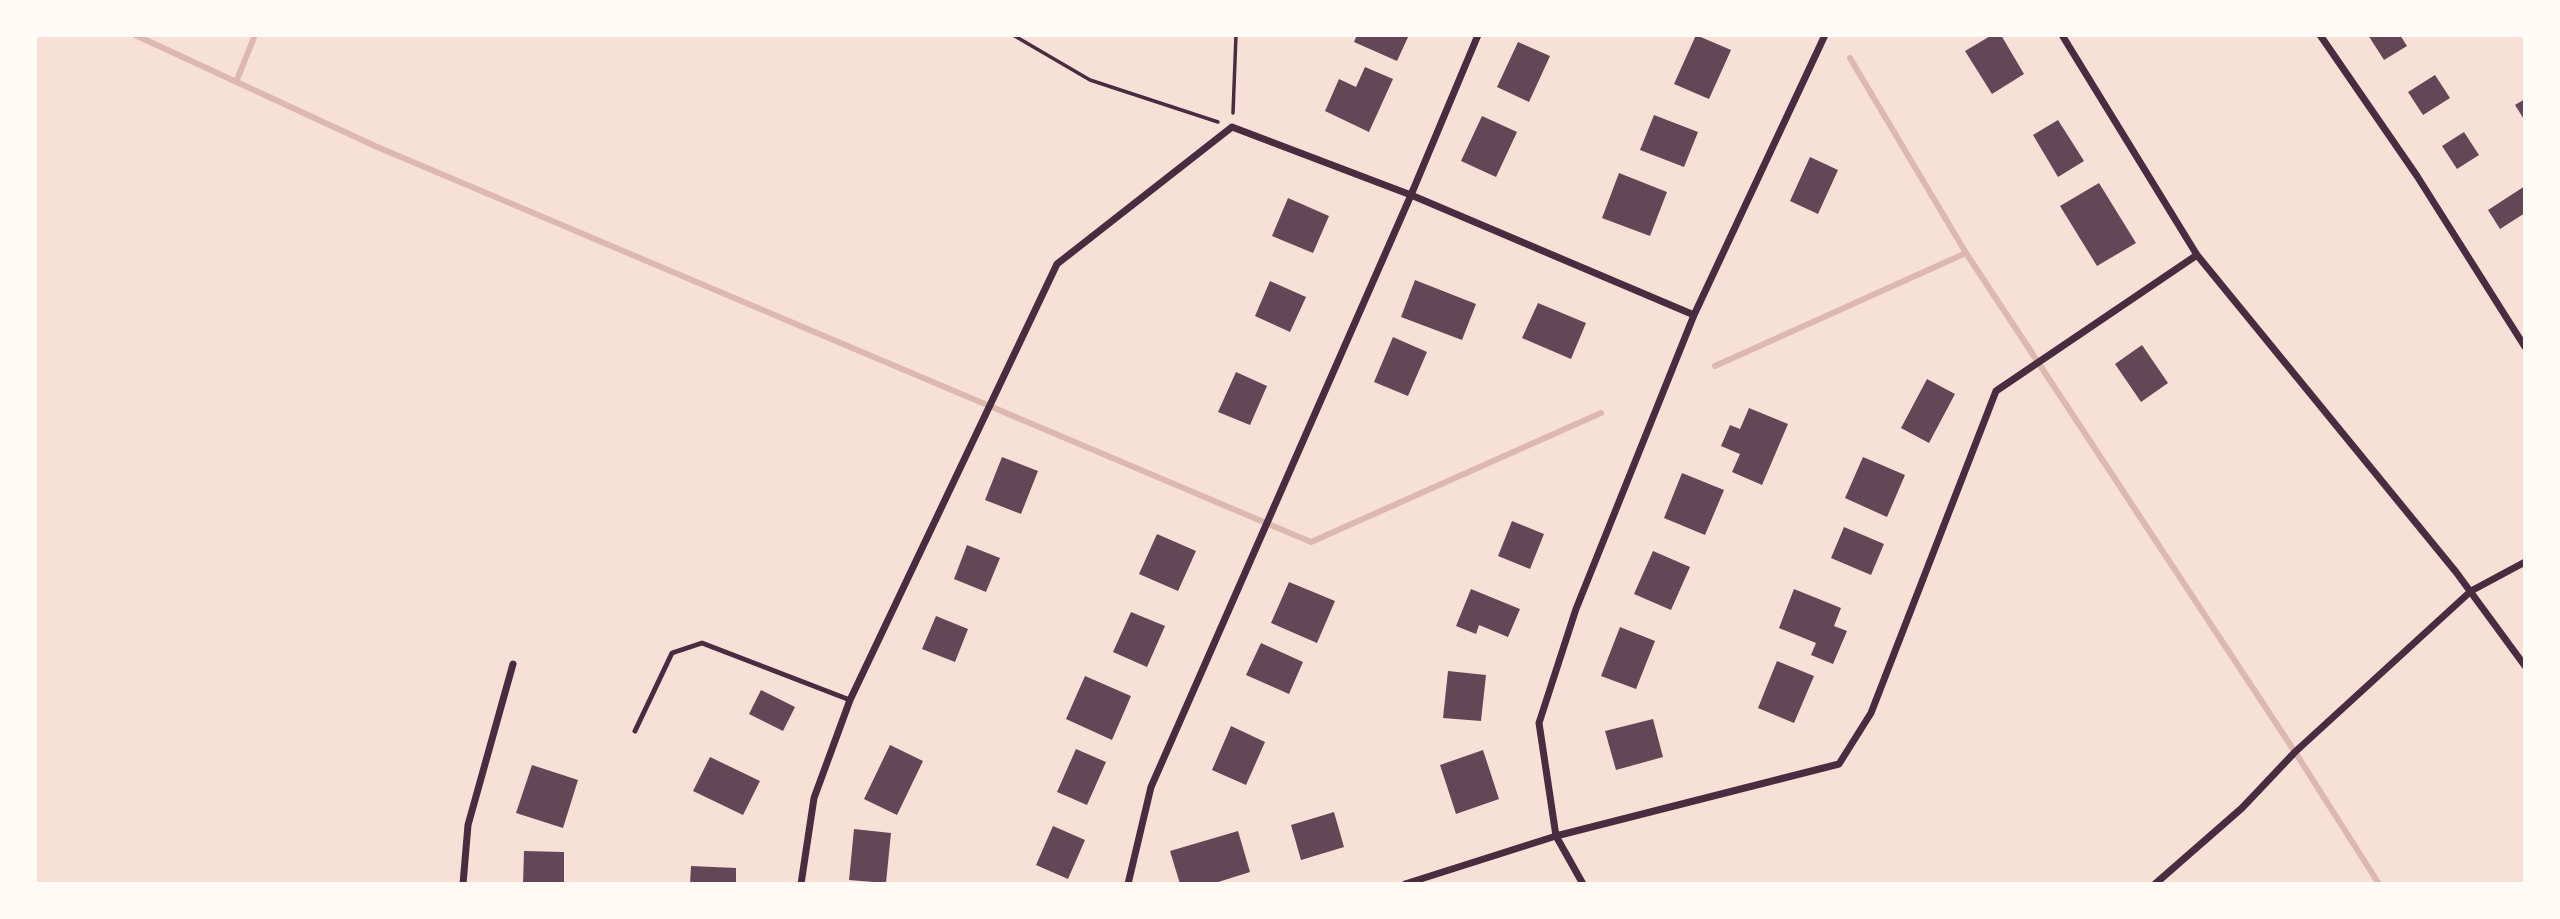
<!DOCTYPE html>
<style>
body{margin:0}
#map{position:relative;width:2560px;height:919px;overflow:hidden;background:#f7e1d7;font-family:Spectral,serif}
canvas{display:block}
.frame{position:absolute;inset:0;border:37px solid #fffaf5;pointer-events:none}
</style>
<div id="map">
<canvas width="2560" height="919"></canvas>
<div class="frame"></div>
</div>
<script>
const ctx = document.querySelector('canvas').getContext('2d');
ctx.lineJoin = 'round';
function poly(rows) {
  const path = new Path2D();
  for (const r of rows) {
    path.moveTo(r[0], r[1]);
    for (let i = 2; i < r.length; i += 2) path.lineTo(r[i], r[i + 1]);
  }
  return path;
}
function trace(path, color, width, dash) {
  ctx.strokeStyle = color;
  ctx.lineWidth = width;
  ctx.lineCap = dash ? 'butt' : 'round';
  ctx.setLineDash(dash || []);
  ctx.stroke(path);
}
function paint(path, color) {
  ctx.fillStyle = color;
  ctx.fill(path, 'evenodd');
}
trace(poly([
 [135,35,375,146,1311,542,1601,413],
 [1850,58,1966,253,2295,752,2379,884],
 [236,82,255,35],
 [1715,366,1966,253]
]), '#dcb8b0', 6);
paint(poly([
 [1357,35,1409,35,1397,61,1354,42],
 [1696,35,1731,50,1709,99,1674,84],
 [1992,35,2001,35,2024,74,1992,94,1965,51],
 [2368,35,2400,35,2407,46,2384,60],
 [1518,42,1550,56,1529,102,1497,87],
 [1365,67,1393,79,1369,132,1325,111,1339,79,1356,87],
 [2435,75,2450,98,2423,115,2408,92],
 [2525,99,2525,121,2515,105],
 [1654,115,1698,132,1684,167,1640,150],
 [1482,116,1517,132,1496,177,1461,161],
 [2058,120,2084,161,2058,177,2033,135],
 [2464,132,2479,155,2457,169,2442,146],
 [1810,157,1838,170,1818,214,1790,201],
 [1619,173,1667,192,1650,236,1602,218],
 [2099,183,2136,243,2097,266,2060,206],
 [2525,186,2525,213,2500,229,2488,210],
 [1288,198,1329,216,1313,253,1272,236],
 [1415,280,1476,304,1462,340,1401,317],
 [1270,281,1306,297,1290,332,1255,316],
 [1538,303,1586,323,1571,359,1522,338],
 [1393,337,1427,352,1408,396,1374,382],
 [2142,345,2168,383,2141,402,2115,364],
 [1236,372,1267,386,1250,425,1218,412],
 [1927,379,1955,394,1929,443,1901,428],
 [1749,408,1788,424,1762,485,1732,472,1740,454,1721,446,1730,425,1740,429],
 [1002,457,1038,471,1021,514,985,500],
 [1863,457,1905,475,1887,517,1845,498],
 [1682,473,1724,490,1705,535,1664,518],
 [1512,521,1544,534,1530,569,1498,556],
 [1844,527,1884,544,1871,575,1831,558],
 [1157,534,1196,551,1178,591,1139,574],
 [967,545,1000,558,986,592,954,579],
 [1653,551,1690,567,1671,610,1634,594],
 [1289,582,1335,601,1317,643,1271,623],
 [1471,589,1520,609,1508,637,1479,625,1476,634,1456,626],
 [1794,589,1841,608,1834,626,1847,631,1833,664,1811,655,1816,643,1779,628],
 [1131,612,1165,626,1147,667,1113,652],
 [936,616,968,629,955,662,922,649],
 [1620,627,1655,641,1636,689,1601,676],
 [1261,643,1303,662,1289,694,1246,675],
 [1777,661,1814,676,1794,723,1758,708],
 [1448,671,1486,675,1481,721,1443,718],
 [1085,676,1131,696,1112,740,1066,719],
 [761,690,795,707,783,731,749,714],
 [1653,719,1663,757,1616,770,1605,731],
 [1231,726,1265,742,1246,785,1212,770],
 [890,745,923,761,897,815,864,799],
 [1076,749,1106,762,1087,805,1057,792],
 [1483,750,1499,799,1456,814,1440,765],
 [710,757,760,781,743,815,693,791],
 [532,765,578,780,563,828,516,813],
 [1334,812,1344,847,1301,860,1291,825],
 [1053,826,1085,840,1068,879,1036,865],
 [854,829,891,833,886,883,849,880],
 [1238,831,1250,872,1212,884,1180,884,1170,851],
 [524,851,564,852,564,884,523,884],
 [691,866,736,868,736,884,690,884]
]), '#644757');
trace(poly([
 [1013,35,1090,80,1218,122],
 [1233,113,1236,35]
]), '#4a2c40', 3.5);
trace(poly([
 [635,731,672,653,702,643,850,700]
]), '#4a2c40', 5);
trace(poly([
 [2062,35,2197,255,2456,572,2525,666],
 [2320,35,2417,176,2525,347],
 [463,884,468,825,513,664],
 [801,884,814,798,850,700,1057,264,1232,127,1411,195,1694,315],
 [1128,884,1151,787,1411,195,1478,35],
 [1405,884,1556,836,1839,764,1871,713,1996,391,2197,255],
 [1583,884,1556,836,1539,723,1576,609,1694,315,1825,35],
 [2155,884,2242,808,2295,752,2471,591,2525,562]
]), '#4a2c40', 7);
</script>
